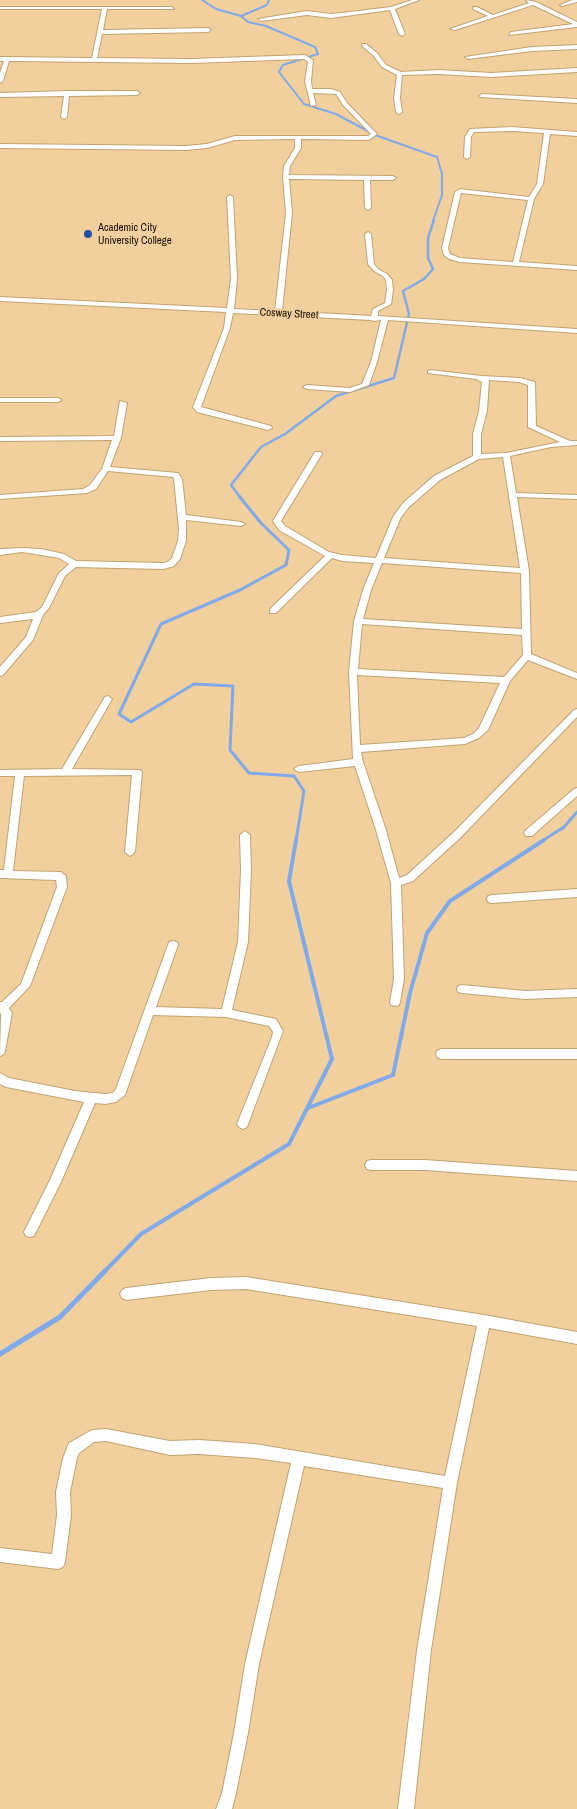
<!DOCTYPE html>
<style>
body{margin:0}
canvas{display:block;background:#f1d09e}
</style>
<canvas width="577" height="1809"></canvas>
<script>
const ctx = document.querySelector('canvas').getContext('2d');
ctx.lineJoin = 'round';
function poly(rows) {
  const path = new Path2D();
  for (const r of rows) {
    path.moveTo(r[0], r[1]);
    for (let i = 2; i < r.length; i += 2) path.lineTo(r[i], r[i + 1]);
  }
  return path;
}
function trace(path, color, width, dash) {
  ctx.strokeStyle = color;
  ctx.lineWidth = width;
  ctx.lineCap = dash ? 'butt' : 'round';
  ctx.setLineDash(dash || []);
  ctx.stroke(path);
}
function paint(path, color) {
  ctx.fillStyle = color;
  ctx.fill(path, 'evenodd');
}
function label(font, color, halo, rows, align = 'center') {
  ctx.font = font + ' "Archivo Narrow",sans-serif';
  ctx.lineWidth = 4.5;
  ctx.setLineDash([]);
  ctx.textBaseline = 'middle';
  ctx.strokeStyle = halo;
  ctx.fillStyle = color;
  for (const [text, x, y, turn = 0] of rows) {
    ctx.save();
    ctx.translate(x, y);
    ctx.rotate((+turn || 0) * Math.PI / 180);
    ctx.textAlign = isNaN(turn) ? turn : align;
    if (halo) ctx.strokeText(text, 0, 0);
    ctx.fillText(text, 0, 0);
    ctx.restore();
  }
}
trace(poly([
 [202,0,216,9,241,16],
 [269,0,267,5,241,16,248,22,266,26,315,47,318,54,283,65,279,72,304,104,336,114,375,135,437,157,442,174,442,195,433,221]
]), '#7fa9e9', 2);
trace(poly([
 [240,497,231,485,261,447,285,434,336,396,394,378,409,314,403,291,424,279,433,269,428,258,428,238,434,220]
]), '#7fa9e9', 2.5);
trace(poly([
 [239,496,261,523,289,550,286,565,240,590,161,624,119,714,131,722,194,684,233,686,230,750,249,773,294,776,304,791,296,841],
 [542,841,564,827,577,812]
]), '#7fa9e9', 3);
trace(poly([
 [308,1108,393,1075,410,993,427,933,450,901,544,840],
 [104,1272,141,1234,289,1144,332,1059,289,881,296,840]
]), '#7fa9e9', 4);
trace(poly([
 [0,1354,60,1317,105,1271]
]), '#7fa9e9', 5);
const street = poly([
 [412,0,419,0,395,9,405,34,402,36,399,34,390,10,331,18,307,15,261,21,258,19,307,11,331,14,350,12,391,7,412,0],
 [526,0,536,2,577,22,577,27,509,35,511,32,573,24,533,5,455,30,450,29,488,16,473,9,473,7,477,7,493,15,529,3,526,0],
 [572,0,577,0,577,2,562,6,560,5,572,0],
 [0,7,172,7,174,9,107,9,103,30,208,28,211,30,208,32,102,34,97,58,191,59,305,55,313,60,311,81,312,89,331,89,340,92,347,103,377,134,369,140,301,139,301,148,290,166,289,175,393,176,396,178,393,180,370,180,371,208,368,210,365,208,364,180,289,179,292,213,282,311,371,316,373,309,385,303,387,290,386,280,383,276,374,271,368,264,365,234,368,232,371,234,374,264,378,269,387,274,392,280,393,290,391,304,378,311,378,316,577,329,577,333,388,320,377,362,369,385,350,392,307,389,303,387,307,385,349,388,362,384,371,362,381,320,374,321,371,320,233,313,230,328,201,407,271,426,272,428,268,430,197,412,193,407,224,328,226,312,0,301,0,297,227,308,231,279,227,197,230,195,233,197,237,279,234,309,275,311,286,213,283,177,284,166,295,148,295,139,235,140,207,148,186,150,0,148,0,144,186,146,207,144,235,136,368,136,371,134,343,105,336,94,313,93,316,105,311,106,305,81,308,62,304,59,191,63,9,61,3,81,0,83,0,73,4,61,0,61,0,57,92,58,102,9,0,9,0,7],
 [362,44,366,44,377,53,386,65,401,72,439,70,491,73,577,68,577,72,491,77,439,74,402,75,400,98,402,112,399,114,396,112,394,98,397,75,382,67,373,55,362,46,362,44],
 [577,45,577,49,532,51,468,59,465,57,532,47,577,45],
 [67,91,137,91,140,93,137,95,69,96,67,117,64,119,61,117,64,96,0,97,0,93,67,91],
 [482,94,577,99,577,103,480,97,479,96,482,94],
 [512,127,577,132,577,136,550,134,543,184,534,199,519,262,577,266,577,270,460,262,449,259,444,255,442,248,455,192,460,189,529,197,537,184,544,133,512,131,474,132,471,137,470,157,467,159,464,157,465,137,470,129,512,127],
 [461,193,528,200,513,262,460,258,450,254,448,248,461,193],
 [430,370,482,376,520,378,535,382,536,426,570,441,577,441,577,445,551,447,510,456,516,493,577,495,577,499,517,497,529,571,531,654,577,673,577,679,528,660,510,681,488,730,479,738,465,744,361,752,363,762,386,830,399,878,407,875,454,832,574,710,577,709,577,717,460,838,413,881,401,885,404,979,400,1002,399,1005,395,1006,391,1005,390,1002,394,979,391,883,376,830,355,766,299,772,294,769,299,766,353,759,349,672,354,621,363,590,374,563,342,561,332,558,276,613,270,613,270,609,325,556,279,530,273,521,315,452,321,452,322,454,281,521,285,526,329,552,342,555,376,558,393,517,403,503,434,476,473,456,473,434,479,411,482,382,476,379,428,373,428,371,430,370],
 [489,380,519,382,528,385,528,427,560,442,506,453,481,454,481,434,487,411,489,380],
 [503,457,520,568,384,558,401,517,409,507,440,480,479,459,503,457],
 [382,563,521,573,522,629,363,619,371,590,382,563],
 [362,624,522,635,523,655,504,677,358,669,362,624],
 [357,675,500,683,479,728,473,734,464,738,360,745,357,675],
 [0,398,58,398,62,400,58,402,0,402,0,398],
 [120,401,127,403,121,438,110,467,178,473,182,479,186,515,241,522,245,524,241,526,186,520,186,541,180,559,174,566,171,567,163,569,76,567,65,576,49,608,43,615,33,640,3,675,0,676,0,667,26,637,33,619,0,623,0,617,36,612,42,607,59,573,69,564,59,558,41,555,22,552,0,555,0,549,22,548,41,549,64,554,76,561,163,563,168,562,172,558,178,541,179,529,174,479,173,477,108,471,96,489,87,493,0,499,0,495,83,489,90,485,102,469,112,440,0,441,0,437,114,436,120,401],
 [108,696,112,699,72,769,140,770,142,772,135,852,130,856,125,852,132,775,24,776,13,871,61,872,66,876,67,887,30,986,9,1008,12,1013,5,1051,4,1054,0,1056,1,1014,0,1013,0,1002,2,1002,21,984,57,887,56,880,0,878,0,870,4,870,15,776,0,776,0,770,62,769,105,697,108,696],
 [577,788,577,796,532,836,526,836,524,833,526,830,574,789,577,788],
 [245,831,250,835,251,870,248,942,232,1010,276,1019,283,1031,247,1127,243,1129,239,1127,237,1124,272,1037,273,1032,269,1026,226,1017,153,1015,125,1095,116,1102,105,1104,95,1103,61,1182,34,1236,30,1237,26,1236,24,1232,50,1180,84,1102,6,1087,0,1084,0,1073,9,1078,75,1091,105,1094,113,1093,116,1089,168,945,169,942,173,941,177,942,178,945,156,1007,222,1009,238,942,241,870,240,835,245,831],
 [577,889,577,897,492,903,488,902,487,899,488,896,492,895,577,889],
 [462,985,525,991,577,989,577,997,525,999,462,993,458,992,457,989,458,986,462,985],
 [441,1049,577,1049,577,1059,441,1059,437,1057,436,1054,437,1051,441,1049],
 [371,1160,425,1160,577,1171,577,1181,425,1170,371,1170,367,1169,365,1165,367,1161,371,1160],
 [246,1277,484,1315,577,1332,577,1344,489,1328,457,1483,431,1650,414,1809,398,1809,417,1650,443,1488,304,1466,259,1664,248,1733,236,1793,232,1809,216,1809,222,1793,234,1733,245,1664,291,1463,255,1458,199,1454,170,1455,106,1441,94,1442,79,1453,77,1458,70,1492,71,1515,65,1562,63,1567,58,1569,0,1562,0,1548,52,1554,57,1515,56,1492,63,1458,69,1443,92,1430,106,1429,170,1441,199,1440,255,1444,445,1476,477,1326,246,1289,211,1290,126,1300,122,1298,120,1294,122,1290,126,1288,211,1278,246,1277]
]);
trace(street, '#c0a270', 2);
paint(street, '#fff');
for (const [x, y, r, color] of [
 [88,234,5,"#1b52a4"]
]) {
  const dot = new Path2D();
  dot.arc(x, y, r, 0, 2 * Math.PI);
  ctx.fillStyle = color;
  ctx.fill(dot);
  trace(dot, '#f1d09e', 2);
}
label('11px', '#180d00', '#f1d09e', [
 ["Academic City",98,228],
 ["University College",98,241]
], 'left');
label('11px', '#180d00', '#f1d09e', [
 ["Cosway Street",289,314,3]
]);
</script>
